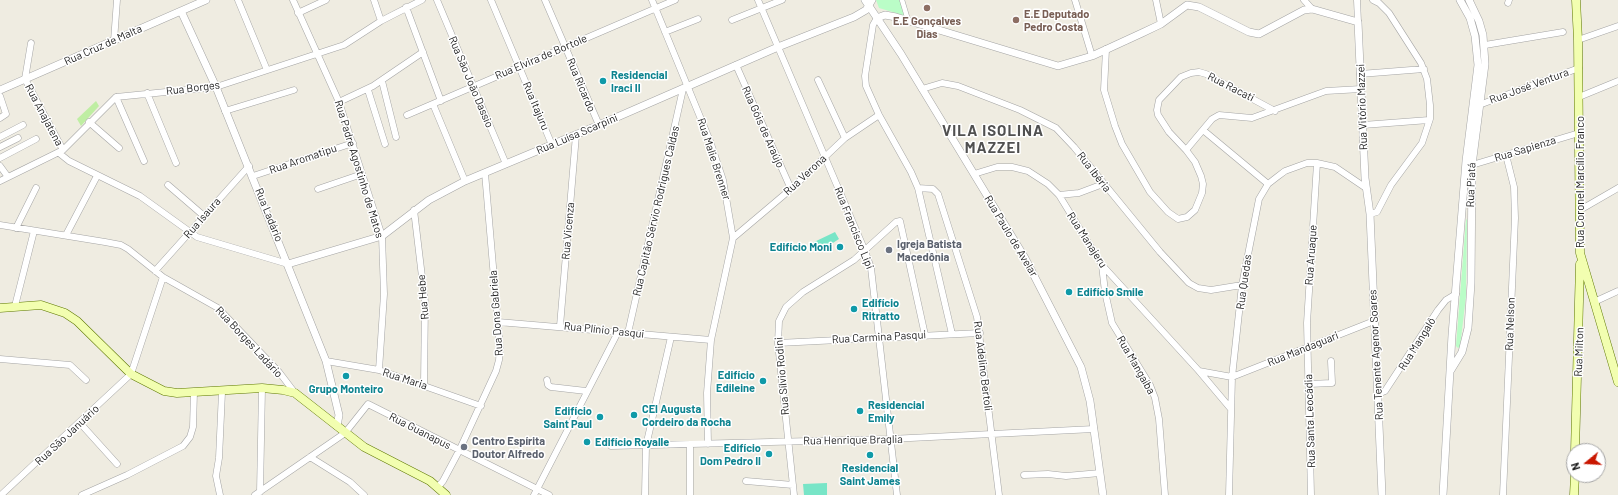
<!DOCTYPE html>
<meta charset="utf-8">
<style>
body{margin:0}
#map{position:relative;width:1618px;height:495px;overflow:hidden;background:#efece1;font-family:Barlow,sans-serif}
canvas{display:block}
.north{position:absolute;left:1566px;top:443px;width:40px;height:40px;box-sizing:border-box;background:#fff;border:1px solid #a5a5a5;border-radius:50%;rotate:252deg;font-size:11px;font-weight:700;line-height:16px;text-align:center;color:#1d1d1d}
.north::after{content:'';display:block;margin:auto;width:14px;height:18px;background:#c91600;clip-path:polygon(50% 0,100% 100%,50% 72%,0 100%)}
</style>
<div id="map">
<canvas width="1618" height="495"></canvas>
<div class="north">N</div>
</div>
<script>
const ctx = document.querySelector('canvas').getContext('2d');
ctx.lineJoin = 'round';
function paint(path, color) {
  ctx.fillStyle = color;
  ctx.fill(path, 'evenodd');
}
function poly(rows) {
  const path = new Path2D();
  for (const r of rows) {
    path.moveTo(r[0], r[1]);
    for (let i = 2; i < r.length; i += 2) path.lineTo(r[i], r[i + 1]);
  }
  return path;
}
function trace(path, color, width, dash) {
  ctx.strokeStyle = color;
  ctx.lineWidth = width;
  ctx.lineCap = dash ? 'butt' : 'round';
  ctx.setLineDash(dash || []);
  ctx.stroke(path);
}
function label(font, color, halo, rows, align = 'center') {
  ctx.font = font + ' Barlow,sans-serif';
  ctx.lineWidth = 3;
  ctx.setLineDash([]);
  ctx.textBaseline = 'middle';
  ctx.strokeStyle = halo;
  ctx.fillStyle = color;
  for (const [text, x, y, turn = 0] of rows) {
    ctx.save();
    ctx.translate(x, y);
    ctx.rotate((+turn || 0) * Math.PI / 180);
    ctx.textAlign = isNaN(turn) ? turn : align;
    if (halo) ctx.strokeText(text, 0, 0);
    ctx.fillText(text, 0, 0);
    ctx.restore();
  }
}
paint(poly([
 [96,101,99,106,81,126,77,119]
]), '#bfeea3');
paint(poly([
 [876,0,901,0,906,16,879,8],
 [1467,219,1466,296,1460,347,1458,348,1456,346,1466,220]
]), '#bafdc7');
paint(poly([
 [835,232,839,239,819,252,812,243],
 [827,483,827,495,804,495,803,484]
]), '#78e5c7');
const pedestrian = poly([
 [902,0,908,20]
]);
const minor = poly([
 [238,0,267,70],
 [293,0,339,102,382,236,384,294,379,370],
 [374,0,381,21],
 [437,0,506,164],
 [491,0,552,145],
 [545,0,599,125],
 [652,0,710,141,723,180,733,238,711,340,707,393,708,444],
 [758,0,865,251,871,268,897,495],
 [1075,0,1092,56],
 [1156,0,1161,24],
 [1304,0,1312,9],
 [1357,0,1358,22],
 [1508,3,1509,0],
 [406,7,441,101],
 [298,13,326,0],
 [877,18,873,25,865,76,866,86,879,115,911,172,918,188,952,334],
 [732,20,782,0],
 [665,32,698,19],
 [1578,40,1618,26],
 [114,41,117,0],
 [31,43,25,79,63,150],
 [1485,45,1563,32],
 [1106,49,1104,90,1115,126,1122,144,1150,192,1168,212,1178,219,1187,217,1195,210,1202,193,1203,184,1201,176,1195,162,1186,150,1169,132,1158,115,1157,110,1159,100,1181,77,1191,73,1199,72,1206,74,1275,111],
 [736,65,791,189],
 [1360,74,1424,69],
 [818,80,845,138],
 [382,81,396,137],
 [922,89,942,83,958,86,1020,110,1056,128,1074,147,1160,252,1189,283,1198,288,1211,290,1242,285],
 [368,90,385,144],
 [147,93,176,163],
 [0,96,6,114,0,118],
 [116,97,144,161],
 [1579,97,1618,81],
 [339,102,373,86,423,52],
 [433,104,465,181],
 [1479,105,1579,68],
 [225,111,294,90],
 [407,115,675,0],
 [89,122,119,148],
 [1363,125,1429,120],
 [1203,130,1268,184],
 [0,137,23,125],
 [0,147,18,138],
 [1186,150,1212,119,1219,115,1252,118,1326,91,1361,89],
 [59,153,69,161,140,196,197,237,288,264],
 [0,158,36,139],
 [1472,165,1579,133],
 [0,166,8,177],
 [974,174,997,167,1012,167,1028,171,1048,184,1059,195,1102,265,1199,371,1231,409],
 [253,176,353,143],
 [0,181,63,150,116,97,216,87,344,45,381,21,422,0],
 [168,185,204,216],
 [918,188,933,189,938,194,977,317,999,495],
 [318,189,362,174],
 [1059,195,1079,193,1103,184],
 [414,210,425,302,424,385],
 [1580,210,1618,188],
 [1370,214,1377,212,1391,185,1422,143,1430,119,1430,105,1427,79,1421,63,1389,13,1379,3,1373,0],
 [0,225,105,242,121,245,128,249,163,277,218,308,279,372,295,393],
 [16,228,36,188],
 [66,235,97,176],
 [733,238,791,189,845,138,879,115],
 [1102,265,1105,292,1112,323,1150,385,1155,398,1159,419,1165,495],
 [155,271,249,166],
 [1594,302,1618,291],
 [15,306,34,231],
 [498,322,711,340],
 [560,326,576,135],
 [628,333,683,89],
 [778,343,980,333],
 [0,359,70,365,86,380],
 [326,361,379,370,481,406],
 [1199,371,1232,377,1374,321],
 [547,380,548,385,551,387,586,391],
 [1309,384,1332,383,1331,361],
 [1378,394,1385,391,1438,310,1446,300,1456,294],
 [80,423,117,464],
 [690,445,690,495],
 [611,446,890,439,1094,429],
 [310,457,350,482,364,495],
 [1024,475,1048,474,1066,476,1100,473],
 [746,481,793,485],
 [438,487,443,481,459,451,496,371,499,360,500,348,485,173],
 [260,492,262,388],
 [1,495,131,374,163,277],
 [82,495,127,475,183,446,190,437,193,427,194,392],
 [220,495,216,476,219,458,222,392],
 [255,495,345,433,368,404,549,495],
 [534,495,618,332],
 [645,495,646,446,671,337],
 [794,495,778,343,779,321,786,307,803,292,854,260,896,222,900,221,925,335],
 [1229,495,1232,377,1242,285,1259,199,1268,184,1277,177,1285,171,1307,163,1317,163,1335,167,1366,188],
 [1311,495,1307,323,1317,163],
 [1503,495,1515,218,1514,187,1506,155]
]);
const tertiary = poly([
 [865,0,901,54,1025,258,1081,367,1090,401,1103,495],
 [181,11,216,87,326,361,339,415,337,426],
 [877,18,885,15,896,17,1058,66,1092,56,1142,33,1161,24,1187,5,1199,7,1249,32,1259,34,1304,10,1312,9,1358,22,1365,178,1370,214,1382,495],
 [0,90,206,0],
 [288,264,382,236,429,200,465,181,599,125,778,47,854,17,866,10,872,0],
 [1451,370,1462,352,1468,328,1471,283,1472,165,1485,64,1483,35,1479,21,1469,0],
 [1443,495,1452,335,1466,161,1478,65,1475,36,1470,18,1460,0]
]);
const secondary = poly([
 [1576,0,1578,40,1580,253,1618,382],
 [0,308,41,305,65,313,77,321,131,374,164,391,177,393,262,388,283,390,295,393,364,447,430,481,446,495],
 [1575,451,1580,264],
 [1574,495,1575,475]
]);
trace(pedestrian, '#a4a4a4', 5.5);
trace(minor, '#a4a4a4', 7);
trace(tertiary, '#a4a4a4', 8);
trace(secondary, '#5d7700', 9);
trace(pedestrian, '#fff', 4.5);
trace(minor, '#fff', 6);
trace(tertiary, '#fff', 7);
trace(secondary, '#f2feb0', 8);
for (const [x, y, r, color] of [
 [927,8,4,"#8d6e63"],
 [1016,20,4,"#8d6e63"],
 [603,81,4,"#0f9aa8"],
 [840,247,4,"#0f9aa8"],
 [889,250,4,"#6b7280"],
 [1069,292,4,"#0f9aa8"],
 [854,309,4,"#0f9aa8"],
 [346,376,4,"#0f9aa8"],
 [763,381,4,"#0f9aa8"],
 [860,411,4,"#0f9aa8"],
 [634,415,4,"#0f9aa8"],
 [600,417,4,"#0f9aa8"],
 [587,442,4,"#0f9aa8"],
 [464,447,4,"#6b7280"],
 [769,454,4,"#0f9aa8"],
 [870,455,4,"#0f9aa8"]
]) {
  const dot = new Path2D();
  dot.arc(x, y, r, 0, 2 * Math.PI);
  ctx.fillStyle = color;
  ctx.fill(dot);
  trace(dot, '#fff', 1.5);
}
label('bold 11px', '#785e54', '#fff', [
 ["E.E Deputado",1024,14],
 ["Pedro Costa",1024,27],
 ["E.E Gonçalves",927,21,"center"],
 ["Dias",927,34,"center"]
], 'left');
label('11px', '#1d1d1d', '#fff', [
 ["Rua Cruz de Malta",103,45,-24],
 ["Rua Elvira de Bortole",541,57,-23],
 ["Rua São João Dassio",471,82,67],
 ["Rua Ricardo",581,85,67],
 ["Rua José Ventura",1529,86,-20],
 ["Rua Racati",1231,87,27],
 ["Rua Borges",193,88,-7],
 ["Rua Itajuru",536,106,67],
 ["Rua Vitório Mazzei",1362,107,-92],
 ["Rua Anajatena",44,115,62],
 ["Rua Góis de Araújo",763,127,66],
 ["Rua Luísa Scarpini",577,134,-23],
 ["Rua Sapienza",1525,149,-17],
 ["Rua Aromatipu",303,159,-19],
 ["Rua Malie Brenner",714,159,72],
 ["Rua Padre Agostinho de Matos",359,169,73],
 ["Rua Ibéria",1094,172,52],
 ["Rua Verona",805,175,-43],
 ["Rua Coronel Marcílio Franco",1580,182,-90],
 ["Rua Piatá",1471,185,-88],
 ["Rua Capitão Sérvio Rodrigues Caldas",656,211,-77],
 ["Rua Ladário",269,215,68],
 ["Rua Isaura",202,218,-49],
 ["Rua Francisco Lipi",854,228,68],
 ["Rua Vicenza",568,231,-85],
 ["Rua Paulo de Avelar",1011,236,59],
 ["Rua Manajeru",1087,240,57],
 ["Rua Aruaque",1311,255,-86],
 ["Rua Quedas",1244,282,-82],
 ["Rua Hebe",423,297,-95],
 ["Rua Dona Gabriela",496,313,-94],
 ["Rua Nelson",1510,324,-88],
 ["Rua Plínio Pasqui",604,330,6],
 ["Rua Carmina Pasqui",879,337,-3],
 ["Rua Borges Ladário",249,342,47],
 ["Rua Mangalô",1417,344,-58],
 ["Rua Mandaguari",1303,349,-22],
 ["Rua Milton",1579,352,-88],
 ["Rua Tenente Agenor Soares",1376,355,-93],
 ["Rua Mangaíba",1136,365,60],
 ["Rua Adelino Bertoli",983,366,83],
 ["Rua Sílvio Rodini",782,376,-95],
 ["Rua Maria",405,379,18],
 ["Rua Santa Leocádia",1310,421,-92],
 ["Rua Guanapus",420,431,27],
 ["Rua São Januário",67,435,-43],
 ["Rua Henrique Braglia",853,440,-1]
]);
label('bold 11px', '#0d838f', '#fff', [
 ["Residencial",611,75],
 ["Iraci II",611,88],
 ["Edifício Moni",832,247,"right"],
 ["Edifício Smile",1077,292],
 ["Edifício",862,303],
 ["Ritratto",862,316],
 ["Edifício",755,375,"right"],
 ["Edileine",755,388,"right"],
 ["Grupo Monteiro",346,389,"center"],
 ["Residencial",868,405],
 ["Emily",868,418],
 ["CEI Augusta",642,409],
 ["Cordeiro da Rocha",642,422],
 ["Edifício",592,411,"right"],
 ["Saint Paul",592,424,"right"],
 ["Edifício Royalle",595,442],
 ["Edifício",761,448,"right"],
 ["Dom Pedro II",761,461,"right"],
 ["Residencial",870,468,"center"],
 ["Saint James",870,481,"center"]
], 'left');
label('bold 11px', '#5b616d', '#fff', [
 ["Igreja Batista",897,244],
 ["Macedônia",897,257],
 ["Centro Espírita",472,441],
 ["Doutor Alfredo",472,454]
], 'left');
ctx.letterSpacing = '1px';
label('bold 15px', '#505050', '#fff', [
 ["VILA ISOLINA",993,131],
 ["MAZZEI",993,148]
]);
ctx.letterSpacing = '0px';
</script>
